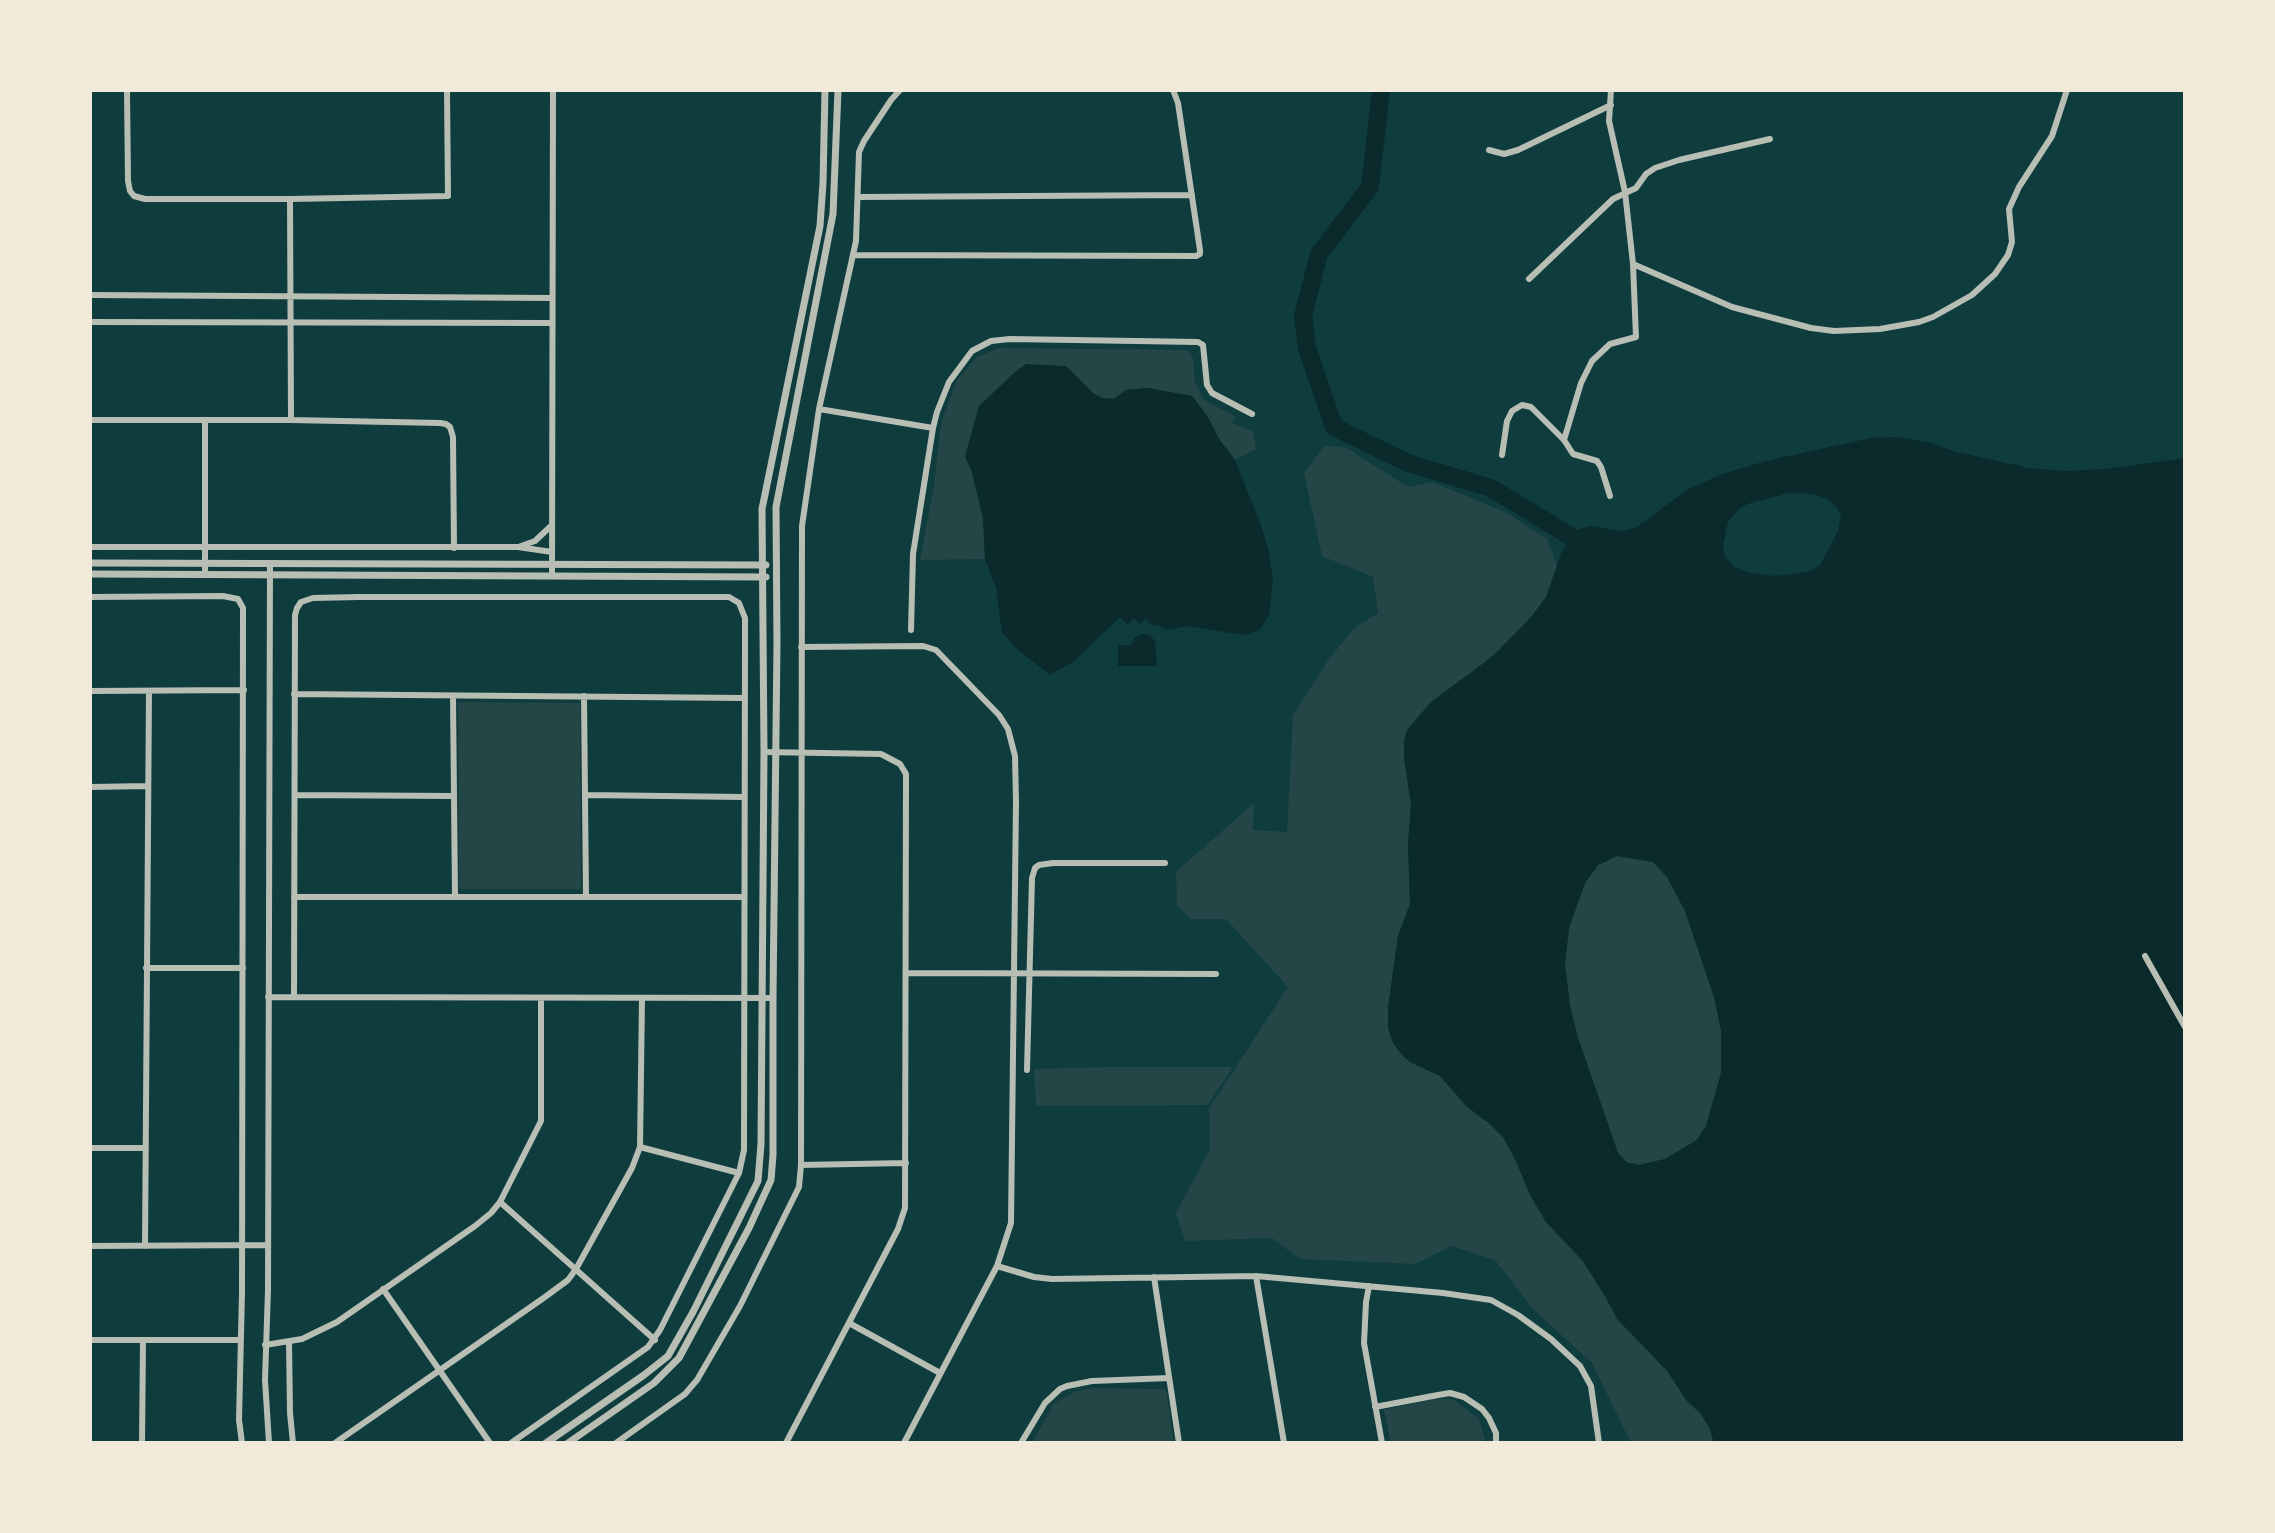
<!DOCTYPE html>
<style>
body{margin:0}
#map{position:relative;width:2275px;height:1533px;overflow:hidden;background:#0f3d3e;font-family:Poppins,sans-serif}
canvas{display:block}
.frame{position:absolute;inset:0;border:92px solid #f1e9da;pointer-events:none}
</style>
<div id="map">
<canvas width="2275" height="1533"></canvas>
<div class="frame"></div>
</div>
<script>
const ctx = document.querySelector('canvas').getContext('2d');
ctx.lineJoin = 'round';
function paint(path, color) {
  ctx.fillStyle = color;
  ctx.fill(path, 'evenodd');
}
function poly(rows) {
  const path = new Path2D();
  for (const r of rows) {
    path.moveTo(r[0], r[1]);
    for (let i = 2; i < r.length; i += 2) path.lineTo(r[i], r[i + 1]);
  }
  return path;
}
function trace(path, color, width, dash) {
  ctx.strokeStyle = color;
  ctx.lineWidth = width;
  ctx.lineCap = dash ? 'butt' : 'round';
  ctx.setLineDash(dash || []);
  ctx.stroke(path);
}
paint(poly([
 [999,348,1187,350,1193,358,1195,383,1205,401,1235,416,1232,423,1253,431,1256,449,1235,460,1219,439,1208,417,1192,396,1146,388,1126,390,1114,399,1102,398,1093,393,1066,366,995,393,979,406,965,457,972,472,983,518,985,559,920,560,934,486,941,423,957,380,977,357],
 [1324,446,1345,447,1408,487,1432,482,1505,512,1547,539,1558,568,1546,597,1522,629,1493,656,1455,686,1404,757,1411,805,1408,844,1410,904,1398,936,1388,1008,1388,1028,1393,1043,1401,1053,1410,1062,1440,1076,1479,1117,1489,1123,1503,1137,1515,1159,1530,1195,1546,1222,1583,1261,1606,1298,1618,1320,1650,1353,1668,1372,1686,1400,1700,1413,1709,1427,1714,1443,1631,1443,1592,1363,1532,1308,1495,1260,1451,1246,1415,1264,1300,1259,1272,1238,1185,1241,1176,1213,1210,1149,1209,1108,1288,987,1226,919,1191,919,1177,905,1176,872,1254,803,1253,830,1287,832,1293,715,1327,662,1354,628,1378,613,1373,577,1322,556,1304,473],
 [458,702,580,703,581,889,459,889],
 [1617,856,1653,862,1667,877,1685,911,1714,997,1721,1030,1721,1073,1706,1126,1697,1140,1665,1159,1639,1165,1626,1162,1618,1153,1578,1038,1570,1006,1565,964,1569,928,1585,883,1598,865],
 [1107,1067,1233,1067,1208,1105,1036,1106,1034,1069],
 [1091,1388,1166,1389,1174,1443,1032,1443,1054,1403,1074,1392],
 [1434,1399,1453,1399,1479,1419,1486,1443,1391,1443,1384,1410]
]), '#244646');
paint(poly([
 [1026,364,1066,366,1093,393,1102,398,1114,399,1126,390,1147,388,1192,396,1208,417,1219,439,1235,460,1262,528,1269,553,1273,579,1269,615,1260,630,1243,635,1188,626,1166,630,1157,624,1154,627,1146,619,1140,624,1134,619,1127,625,1120,617,1073,662,1050,675,1016,648,1002,632,996,588,985,559,983,518,972,472,965,457,979,406,1014,373],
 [1896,437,1928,442,1957,452,2029,468,2064,471,2105,469,2185,458,2185,1443,1714,1443,1709,1427,1700,1413,1686,1400,1668,1372,1650,1353,1618,1320,1606,1298,1583,1261,1546,1222,1530,1195,1515,1159,1503,1137,1489,1123,1467,1107,1440,1076,1410,1062,1401,1054,1393,1043,1388,1028,1388,1008,1398,936,1410,904,1408,844,1411,805,1404,757,1404,740,1407,730,1431,702,1493,656,1532,616,1546,597,1562,551,1570,536,1579,529,1590,526,1623,531,1635,528,1690,488,1725,473,1766,461,1871,438],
 [1789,493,1812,494,1825,498,1837,507,1841,516,1838,531,1820,565,1808,572,1776,576,1749,573,1733,566,1724,554,1723,546,1728,522,1738,510,1747,504],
 [1617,856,1653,862,1667,877,1685,911,1714,997,1721,1030,1721,1073,1706,1126,1697,1140,1665,1159,1639,1165,1626,1162,1618,1153,1578,1038,1570,1006,1565,964,1569,928,1585,883,1598,865],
 [1142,634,1150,635,1155,641,1157,666,1118,666,1118,645,1131,645,1134,638]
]), '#0a2a2b');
trace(poly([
 [1381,90,1370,187,1319,254,1303,316,1307,348,1334,427,1408,463,1491,488,1570,536,1585,552]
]), '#0a2a2b', 18);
trace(poly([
 [127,90,128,181,130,191,134,196,145,199,290,199,448,196,447,90],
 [1489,150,1504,154,1518,150,1611,105],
 [859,197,1192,195],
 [290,199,291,420],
 [853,255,1196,256,1200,254,1200,250,1178,103,1173,90],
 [1633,264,1732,307,1811,328,1834,331,1880,329,1919,322,1933,317,1972,295,1995,274,2008,255,2012,242,2009,209,2019,187,2052,136,2067,90],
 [1529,279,1613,199,1636,188,1646,174,1655,168,1679,160,1770,139],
 [90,295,552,298],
 [90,322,552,323],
 [819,409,933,428],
 [90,420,291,420,440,423,446,424,450,427,453,437,454,548],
 [205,420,205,574],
 [1564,440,1581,383,1592,361,1610,344,1636,337,1633,264,1625,192,1609,121,1611,90],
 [1502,455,1507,421,1512,411,1522,405,1531,407,1564,440,1573,454,1597,461,1601,467,1610,496],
 [521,546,535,541,552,525],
 [90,547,518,547,552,552],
 [552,576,553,90],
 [90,597,223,596,238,599,243,608,242,1292,239,1420,242,1443],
 [911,630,913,554,933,428,937,412,949,382,972,351,991,341,1010,339,1198,342,1203,345,1207,385,1212,393,1252,414],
 [801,647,923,646,936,650,999,715,1008,729,1015,756,1016,802,1011,1223,997,1266,904,1443],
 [90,691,244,690],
 [294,694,744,698],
 [453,696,455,896],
 [584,696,586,897],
 [764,752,881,754,900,764,906,774,906,780,905,1208,898,1229,786,1443],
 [90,787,148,786],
 [295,795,453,796],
 [586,795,743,797],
 [294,897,743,897],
 [2145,956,2185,1027],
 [146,968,243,968],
 [906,973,1216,974],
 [268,997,773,998],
 [294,997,295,615,297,608,301,602,313,598,359,597,729,597,739,603,745,618,745,647,744,1150,739,1173,660,1330,648,1347,511,1443],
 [1027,1070,1032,878,1035,868,1039,865,1053,863,1165,863],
 [640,1147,739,1173],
 [90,1148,145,1148],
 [801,1165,906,1163],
 [500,1202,655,1340],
 [90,1246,268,1245],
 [145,1246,149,691],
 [997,1266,1034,1277,1052,1279,1256,1276,1443,1293,1491,1300,1518,1315,1551,1339,1580,1366,1591,1386,1599,1443],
 [1256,1276,1284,1443],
 [1154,1277,1179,1443],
 [1369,1286,1366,1302,1364,1343,1382,1443],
 [383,1289,490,1443],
 [849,1323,940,1373],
 [90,1340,240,1340],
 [289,1342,290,1413,293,1443],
 [265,1345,302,1339,337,1322,475,1226,491,1213,500,1202,541,1121,541,998],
 [1375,1407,1438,1395,1450,1393,1464,1397,1482,1409,1489,1418,1496,1433,1496,1443],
 [142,1443,143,1340],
 [269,1443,265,1380,268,1290,270,563],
 [335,1443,545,1297,568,1280,576,1269,632,1168,640,1147,642,998],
 [616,1443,685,1394,697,1380,740,1306,799,1187,801,1165,802,526,819,409,856,241,859,152,864,141,891,100,900,90],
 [1021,1443,1045,1403,1060,1389,1067,1386,1092,1381,1169,1378]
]), '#b8beb3', 6);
trace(poly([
 [90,563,766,565],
 [90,574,766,577],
 [546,1443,644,1375,668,1356,693,1312,758,1181,761,1144,764,752,762,509,820,226,823,183,825,90],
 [568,1443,654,1383,679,1358,749,1228,771,1180,773,1155,773,998,777,643,776,507,833,214,838,90]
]), '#b8beb3', 7);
</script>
